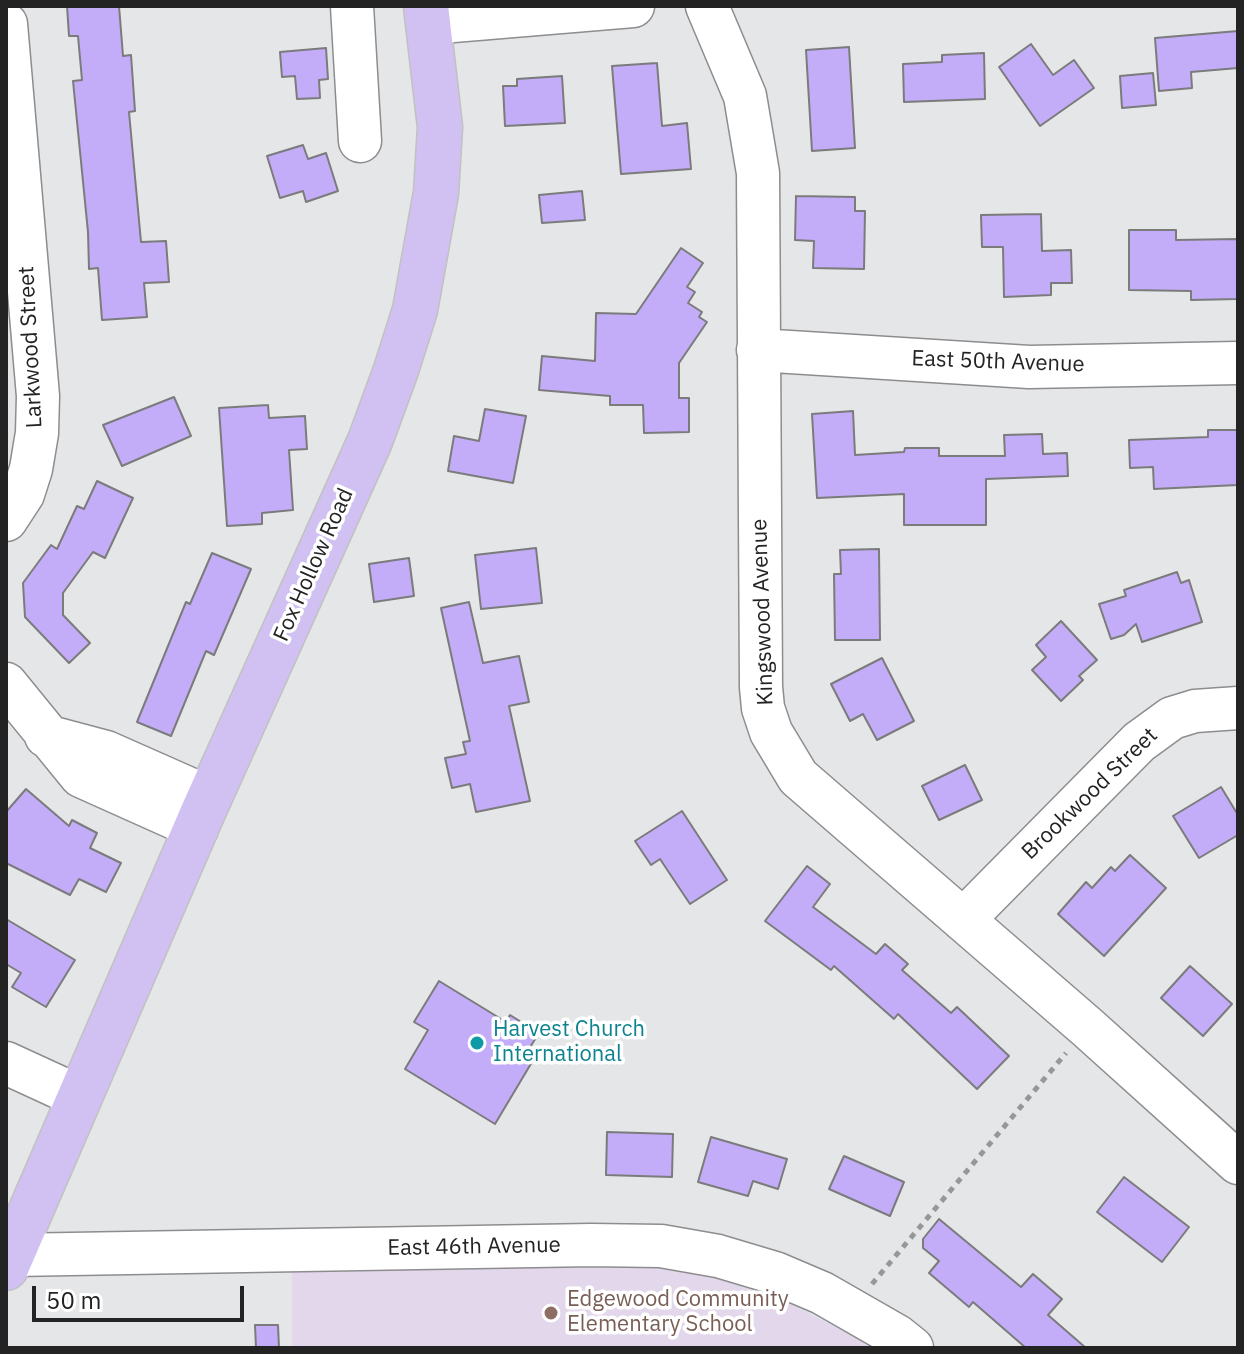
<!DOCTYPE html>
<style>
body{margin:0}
#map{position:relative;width:1244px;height:1354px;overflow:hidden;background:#e5e6e8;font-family:"IBM Plex Sans",sans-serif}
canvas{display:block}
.frame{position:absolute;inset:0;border:8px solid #232323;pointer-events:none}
.scale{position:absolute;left:32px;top:1286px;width:212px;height:36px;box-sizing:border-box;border:4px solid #232323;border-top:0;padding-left:10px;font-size:24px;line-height:28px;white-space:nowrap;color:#232323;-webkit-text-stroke:6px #fff;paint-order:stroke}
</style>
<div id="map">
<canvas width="1244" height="1354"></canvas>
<div class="frame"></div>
<div class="scale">50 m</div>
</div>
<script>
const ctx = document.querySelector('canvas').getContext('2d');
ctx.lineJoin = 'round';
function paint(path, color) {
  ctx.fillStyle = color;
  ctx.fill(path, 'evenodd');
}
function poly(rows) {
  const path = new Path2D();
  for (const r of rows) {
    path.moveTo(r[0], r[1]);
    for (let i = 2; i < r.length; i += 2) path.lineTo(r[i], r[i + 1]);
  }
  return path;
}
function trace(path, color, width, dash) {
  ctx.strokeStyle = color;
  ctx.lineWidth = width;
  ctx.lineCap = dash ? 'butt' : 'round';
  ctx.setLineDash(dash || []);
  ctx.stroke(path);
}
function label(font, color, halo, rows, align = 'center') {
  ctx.font = font + ' "IBM Plex Sans",sans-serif';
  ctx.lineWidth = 7;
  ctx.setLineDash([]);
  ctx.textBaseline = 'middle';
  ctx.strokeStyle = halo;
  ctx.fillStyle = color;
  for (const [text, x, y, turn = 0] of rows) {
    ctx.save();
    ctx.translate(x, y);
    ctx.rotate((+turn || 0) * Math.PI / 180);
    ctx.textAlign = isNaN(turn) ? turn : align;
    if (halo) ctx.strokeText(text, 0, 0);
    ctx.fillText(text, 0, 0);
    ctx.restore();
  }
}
paint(poly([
 [623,1264,652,1266,719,1279,789,1303,876,1348,292,1348,292,1272]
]), '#e3d7eb');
const building = poly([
 [67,6,119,6,123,56,131,55,135,111,129,112,141,242,166,241,169,282,144,283,147,317,102,320,98,268,89,269,88,232,73,81,82,80,78,36,69,36,67,6],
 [1238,31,1238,68,1191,72,1192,88,1159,91,1155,38,1238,31],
 [1031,44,1053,75,1074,60,1094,88,1040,126,999,67,1031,44],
 [849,47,855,148,812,151,806,50,849,47],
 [326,48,328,79,319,80,320,98,297,99,295,76,282,77,280,52,326,48],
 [984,53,985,99,904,102,903,64,942,62,942,55,984,53],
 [657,63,662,126,687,123,691,169,621,174,612,66,657,63],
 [1153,73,1156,105,1122,108,1120,76,1153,73],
 [562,76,565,123,505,126,503,86,517,86,517,79,562,76],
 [303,145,308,159,326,153,338,191,306,202,303,191,280,198,267,156,303,145],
 [582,191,585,220,542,223,539,195,582,191],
 [796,196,855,197,855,211,865,211,864,269,813,268,814,241,795,240,796,196],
 [1041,214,1042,251,1071,250,1072,283,1051,283,1051,295,1004,297,1003,247,982,247,981,215,1041,214],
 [1129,230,1176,230,1176,240,1238,239,1238,299,1191,300,1191,291,1129,290,1129,230],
 [681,248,703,263,687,287,695,292,688,303,702,312,699,317,707,322,679,363,679,398,689,398,689,432,644,433,643,405,610,405,610,396,539,390,542,356,595,361,596,313,636,314,681,248],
 [174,397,191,436,122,466,103,425,174,397],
 [268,405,269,418,305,416,307,449,289,450,293,510,262,513,262,524,227,526,219,408,268,405],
 [485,409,526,416,513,483,448,471,454,436,479,441,485,409],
 [853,411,855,455,904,452,905,448,939,448,939,456,1005,456,1004,435,1042,434,1043,454,1067,453,1068,476,986,479,986,525,904,525,904,494,817,498,812,414,853,411],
 [1208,430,1238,430,1238,485,1154,489,1153,467,1130,468,1129,440,1208,437,1208,430],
 [97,481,133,498,105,558,93,552,63,593,63,615,90,643,69,663,25,617,23,583,51,545,57,549,77,506,84,509,97,481],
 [536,548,542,603,481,609,475,555,536,548],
 [879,549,880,640,835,640,834,574,841,574,840,550,879,549],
 [212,553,251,569,214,655,206,651,171,736,137,722,186,602,190,604,212,553],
 [409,558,414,596,374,602,369,564,409,558],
 [1177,572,1181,583,1189,580,1202,622,1142,642,1136,624,1124,635,1111,639,1099,604,1126,596,1124,590,1177,572],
 [469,602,483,663,519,656,529,702,509,706,530,801,476,812,470,784,452,788,445,758,466,754,463,742,470,741,441,608,469,602],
 [1061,621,1097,660,1079,676,1083,680,1061,701,1032,670,1046,657,1036,645,1061,621],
 [882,658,914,721,877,740,863,714,850,721,831,684,882,658],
 [965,765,982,800,939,820,922,786,965,765],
 [1221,787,1238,815,1238,835,1199,858,1173,816,1221,787],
 [26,789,69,826,72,820,97,833,90,848,121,863,106,892,79,879,70,895,6,863,6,812,26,789],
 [682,811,727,880,690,904,660,859,651,865,635,841,682,811],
 [1130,855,1166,888,1104,956,1058,914,1086,882,1092,888,1111,867,1115,871,1130,855],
 [807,866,830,884,813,907,876,954,885,944,908,964,902,970,951,1013,957,1007,1009,1056,977,1089,898,1014,894,1019,834,966,831,970,765,921,807,866],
 [6,919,75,960,46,1007,12,987,21,973,6,964,6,919],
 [1190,966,1232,1004,1203,1036,1161,998,1190,966],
 [439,981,506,1022,510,1015,539,1033,527,1052,535,1057,495,1124,405,1069,428,1030,414,1022,439,981],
 [607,1132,673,1134,672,1177,606,1175,607,1132],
 [711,1137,787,1159,778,1189,753,1181,748,1196,698,1182,711,1137],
 [844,1156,904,1182,890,1216,829,1189,844,1156],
 [1124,1177,1189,1227,1162,1262,1097,1212,1124,1177],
 [939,1219,1021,1287,1033,1274,1062,1299,1048,1315,1086,1348,1026,1348,973,1302,969,1307,929,1273,939,1261,923,1248,923,1239,939,1219],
 [255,1325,278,1325,279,1348,256,1348,255,1325]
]);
paint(building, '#c3adf8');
trace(building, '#7b7b7c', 2);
const minor = poly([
 [352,6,360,141],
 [707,6,745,96,758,173,761,687,763,708,771,732,798,777,1087,1027,1238,1163],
 [429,23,633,6],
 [6,24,38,396,37,433,31,469,23,494,6,520],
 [758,350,1029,367,1238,363],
 [6,684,81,776,197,828],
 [46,736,106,752,210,798],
 [963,920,1139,742,1172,718,1195,711,1238,708],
 [6,1063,80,1097],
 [13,1255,591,1245,661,1246,718,1256,775,1273,822,1293,897,1336,912,1348]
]);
const major = poly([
 [6,1268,203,812,370,441,396,370,415,310,436,193,440,127,426,6]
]);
trace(minor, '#8d8d8f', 45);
trace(major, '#c1c1c1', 47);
trace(poly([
 [872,1284,1066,1053]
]), '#969798', 5, [6, 6]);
trace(minor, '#fff', 42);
trace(major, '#d0c1f2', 44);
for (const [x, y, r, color] of [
 [477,1043,8,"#0f9aa8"],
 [551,1313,8,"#8d6e63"]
]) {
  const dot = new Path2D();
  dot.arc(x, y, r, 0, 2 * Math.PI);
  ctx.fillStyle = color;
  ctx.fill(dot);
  trace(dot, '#fff', 3);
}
label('22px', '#232323', '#fff', [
 ["Larkwood Street",31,347,-93],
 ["East 50th Avenue",998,362,2],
 ["Fox Hollow Road",314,565,-66],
 ["Kingswood Avenue",763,612,-92],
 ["Brookwood Street",1090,794,-44],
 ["East 46th Avenue",474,1247,-1]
]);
label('22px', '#0d838f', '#fff', [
 ["Harvest Church",493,1030],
 ["International",493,1055]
], 'left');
label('22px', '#785e54', '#fff', [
 ["Edgewood Community",567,1300],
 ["Elementary School",567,1325]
], 'left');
</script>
